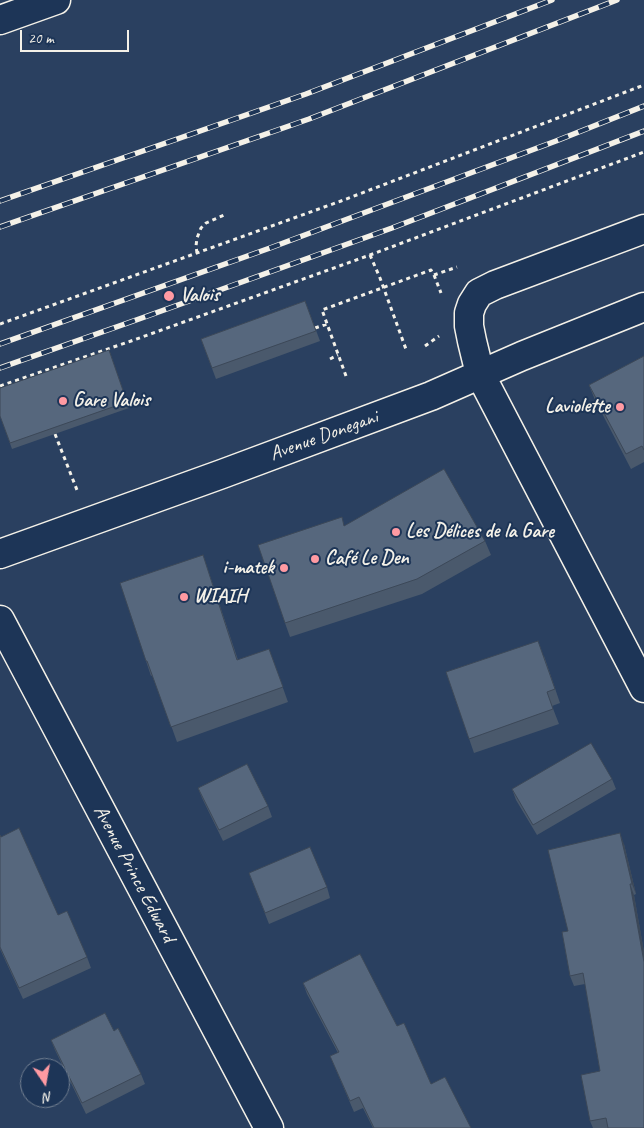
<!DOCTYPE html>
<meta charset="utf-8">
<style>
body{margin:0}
#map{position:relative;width:644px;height:1128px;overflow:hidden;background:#2a4060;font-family:Caveat,sans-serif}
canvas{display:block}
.north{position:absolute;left:20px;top:1058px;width:50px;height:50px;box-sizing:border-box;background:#1d3557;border:1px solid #738091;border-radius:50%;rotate:168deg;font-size:14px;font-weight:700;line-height:20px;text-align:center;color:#f4f1e8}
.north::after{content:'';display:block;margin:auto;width:18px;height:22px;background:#ff9aa2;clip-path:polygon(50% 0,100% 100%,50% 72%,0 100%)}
.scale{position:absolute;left:20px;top:30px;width:109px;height:22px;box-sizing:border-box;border:2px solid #f4f1e8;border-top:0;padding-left:6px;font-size:15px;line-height:18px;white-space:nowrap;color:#f4f1e8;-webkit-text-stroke:4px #1d3557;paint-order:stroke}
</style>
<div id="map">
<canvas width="644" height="1128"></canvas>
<div class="north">N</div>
<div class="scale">20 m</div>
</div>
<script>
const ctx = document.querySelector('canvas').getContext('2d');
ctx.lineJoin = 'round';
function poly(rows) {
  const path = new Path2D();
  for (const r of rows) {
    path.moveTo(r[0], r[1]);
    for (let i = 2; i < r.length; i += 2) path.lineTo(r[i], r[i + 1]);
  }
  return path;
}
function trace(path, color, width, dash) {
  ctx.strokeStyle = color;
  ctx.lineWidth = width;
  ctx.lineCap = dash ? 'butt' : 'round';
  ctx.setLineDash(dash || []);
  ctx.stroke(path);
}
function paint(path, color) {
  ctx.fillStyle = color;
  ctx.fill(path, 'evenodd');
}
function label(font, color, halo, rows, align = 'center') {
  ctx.font = font + ' Caveat,sans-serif';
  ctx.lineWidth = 4;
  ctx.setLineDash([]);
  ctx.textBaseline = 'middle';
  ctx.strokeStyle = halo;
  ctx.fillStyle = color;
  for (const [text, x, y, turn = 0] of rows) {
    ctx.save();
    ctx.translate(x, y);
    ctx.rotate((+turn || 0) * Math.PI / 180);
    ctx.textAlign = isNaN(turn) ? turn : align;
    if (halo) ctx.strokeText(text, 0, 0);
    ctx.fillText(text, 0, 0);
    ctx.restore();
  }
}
const minor = poly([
 [644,229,495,285,479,293,472,304,469,313,469,326,472,341,480,374,644,688],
 [0,554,222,474,431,396,522,356,644,307],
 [0,620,269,1128]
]);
const highway = poly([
 [0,20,56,0]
]);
trace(minor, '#f4f1e8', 31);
trace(highway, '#f4f1e8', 31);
trace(poly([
 [197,253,196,246,197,238,201,228,206,223,224,215],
 [370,255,380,278,407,352],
 [434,275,441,293],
 [0,324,341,201,644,85],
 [315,328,327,324],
 [425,346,439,336],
 [330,359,338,355],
 [346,376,322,310,431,270,434,275,457,267],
 [0,386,131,341,370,255,644,152],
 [55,434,77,490]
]), '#f4f1e8', 3, [4, 4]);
trace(minor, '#1d3557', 28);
trace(highway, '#1d3557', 28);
const rail = poly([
 [0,201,306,94,552,0],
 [0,227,309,119,617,0],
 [0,344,270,248,556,141,644,106],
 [0,368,139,319,392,228,644,131]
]);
trace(rail, '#f4f1e8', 5.5);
trace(rail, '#1d3557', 4, [11]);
paint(poly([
 [305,301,320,341,216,379,201,339],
 [109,350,129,408,12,449,0,416],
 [644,356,644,462,631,469,595,400,589,385],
 [345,526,485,541,491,555,422,594,290,637,285,623],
 [203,555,238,660,269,649,288,702,177,742,153,675,151,676,146,661],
 [544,656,560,703,552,706,559,724,474,753,446,672],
 [612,779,616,789,537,835,516,800,512,789],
 [198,788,268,806,272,817,223,841,202,798],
 [0,835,87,957,91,968,23,999,0,949],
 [624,844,636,894,634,895,644,952,644,1128,593,1128,590,1121,600,1071,585,984,574,986,570,976],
 [249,873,327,887,330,898,269,924],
 [303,983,397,1026,431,1084,471,1128,373,1128,363,1108,354,1112,330,1056,338,1053,307,994],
 [114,1031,141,1074,145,1084,86,1114,55,1050,51,1040]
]), '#4a596c');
paint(poly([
 [620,833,624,844,636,894,632,884],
 [630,884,634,895,644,952,644,962]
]), '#3c4858');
const building = poly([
 [305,301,316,331,212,368,201,339,305,301],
 [109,350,127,402,10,443,0,416,0,388,109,350],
 [644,356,644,450,642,446,626,454,589,385,644,356],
 [444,469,485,541,417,579,285,623,258,545,342,517,344,526,444,469],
 [203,555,237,660,269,649,283,687,171,727,147,661,146,661,120,583,203,555],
 [538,641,555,689,547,692,553,709,469,739,446,672,538,641],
 [591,743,612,779,533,825,512,789,591,743],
 [247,764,268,806,219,830,198,788,247,764],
 [19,828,58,915,67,911,87,957,19,988,0,947,0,835,1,837,19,828],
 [620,833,632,884,630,884,644,962,644,1128,608,1128,606,1118,590,1121,581,1075,600,1071,583,973,570,976,562,932,568,931,548,850,620,833],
 [310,847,327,887,265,913,249,873,310,847],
 [360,954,397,1026,404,1023,431,1084,445,1077,471,1128,374,1128,359,1097,350,1101,330,1056,339,1052,303,983,360,954],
 [105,1013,114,1031,118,1028,141,1074,82,1103,51,1040,105,1013]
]);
paint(building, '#56677d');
trace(building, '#3c4858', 1);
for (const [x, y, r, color] of [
 [169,296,6,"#ff9aa2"],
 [63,401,5,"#ff9aa2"],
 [620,407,5,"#ff9aa2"],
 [396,532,5,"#ff9aa2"],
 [315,559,5,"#ff9aa2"],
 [284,568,5,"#ff9aa2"],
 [184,597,5,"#ff9aa2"]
]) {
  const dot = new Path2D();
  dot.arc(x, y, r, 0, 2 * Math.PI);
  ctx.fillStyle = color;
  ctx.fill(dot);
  trace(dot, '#1d3557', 2);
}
label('bold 20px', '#f4f1e8', '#1d3557', [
 ["Valois",180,296],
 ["Gare Valois",73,401],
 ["Laviolette",610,407,"right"],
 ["Les Délices de la Gare",406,532],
 ["Café Le Den",325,559],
 ["i-matek",274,568,"right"],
 ["WIAIH",194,597]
], 'left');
label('20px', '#f4f1e8', '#1d3557', [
 ["Avenue Donegani",324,436,-20],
 ["Avenue Prince Edward",134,874,62]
]);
</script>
